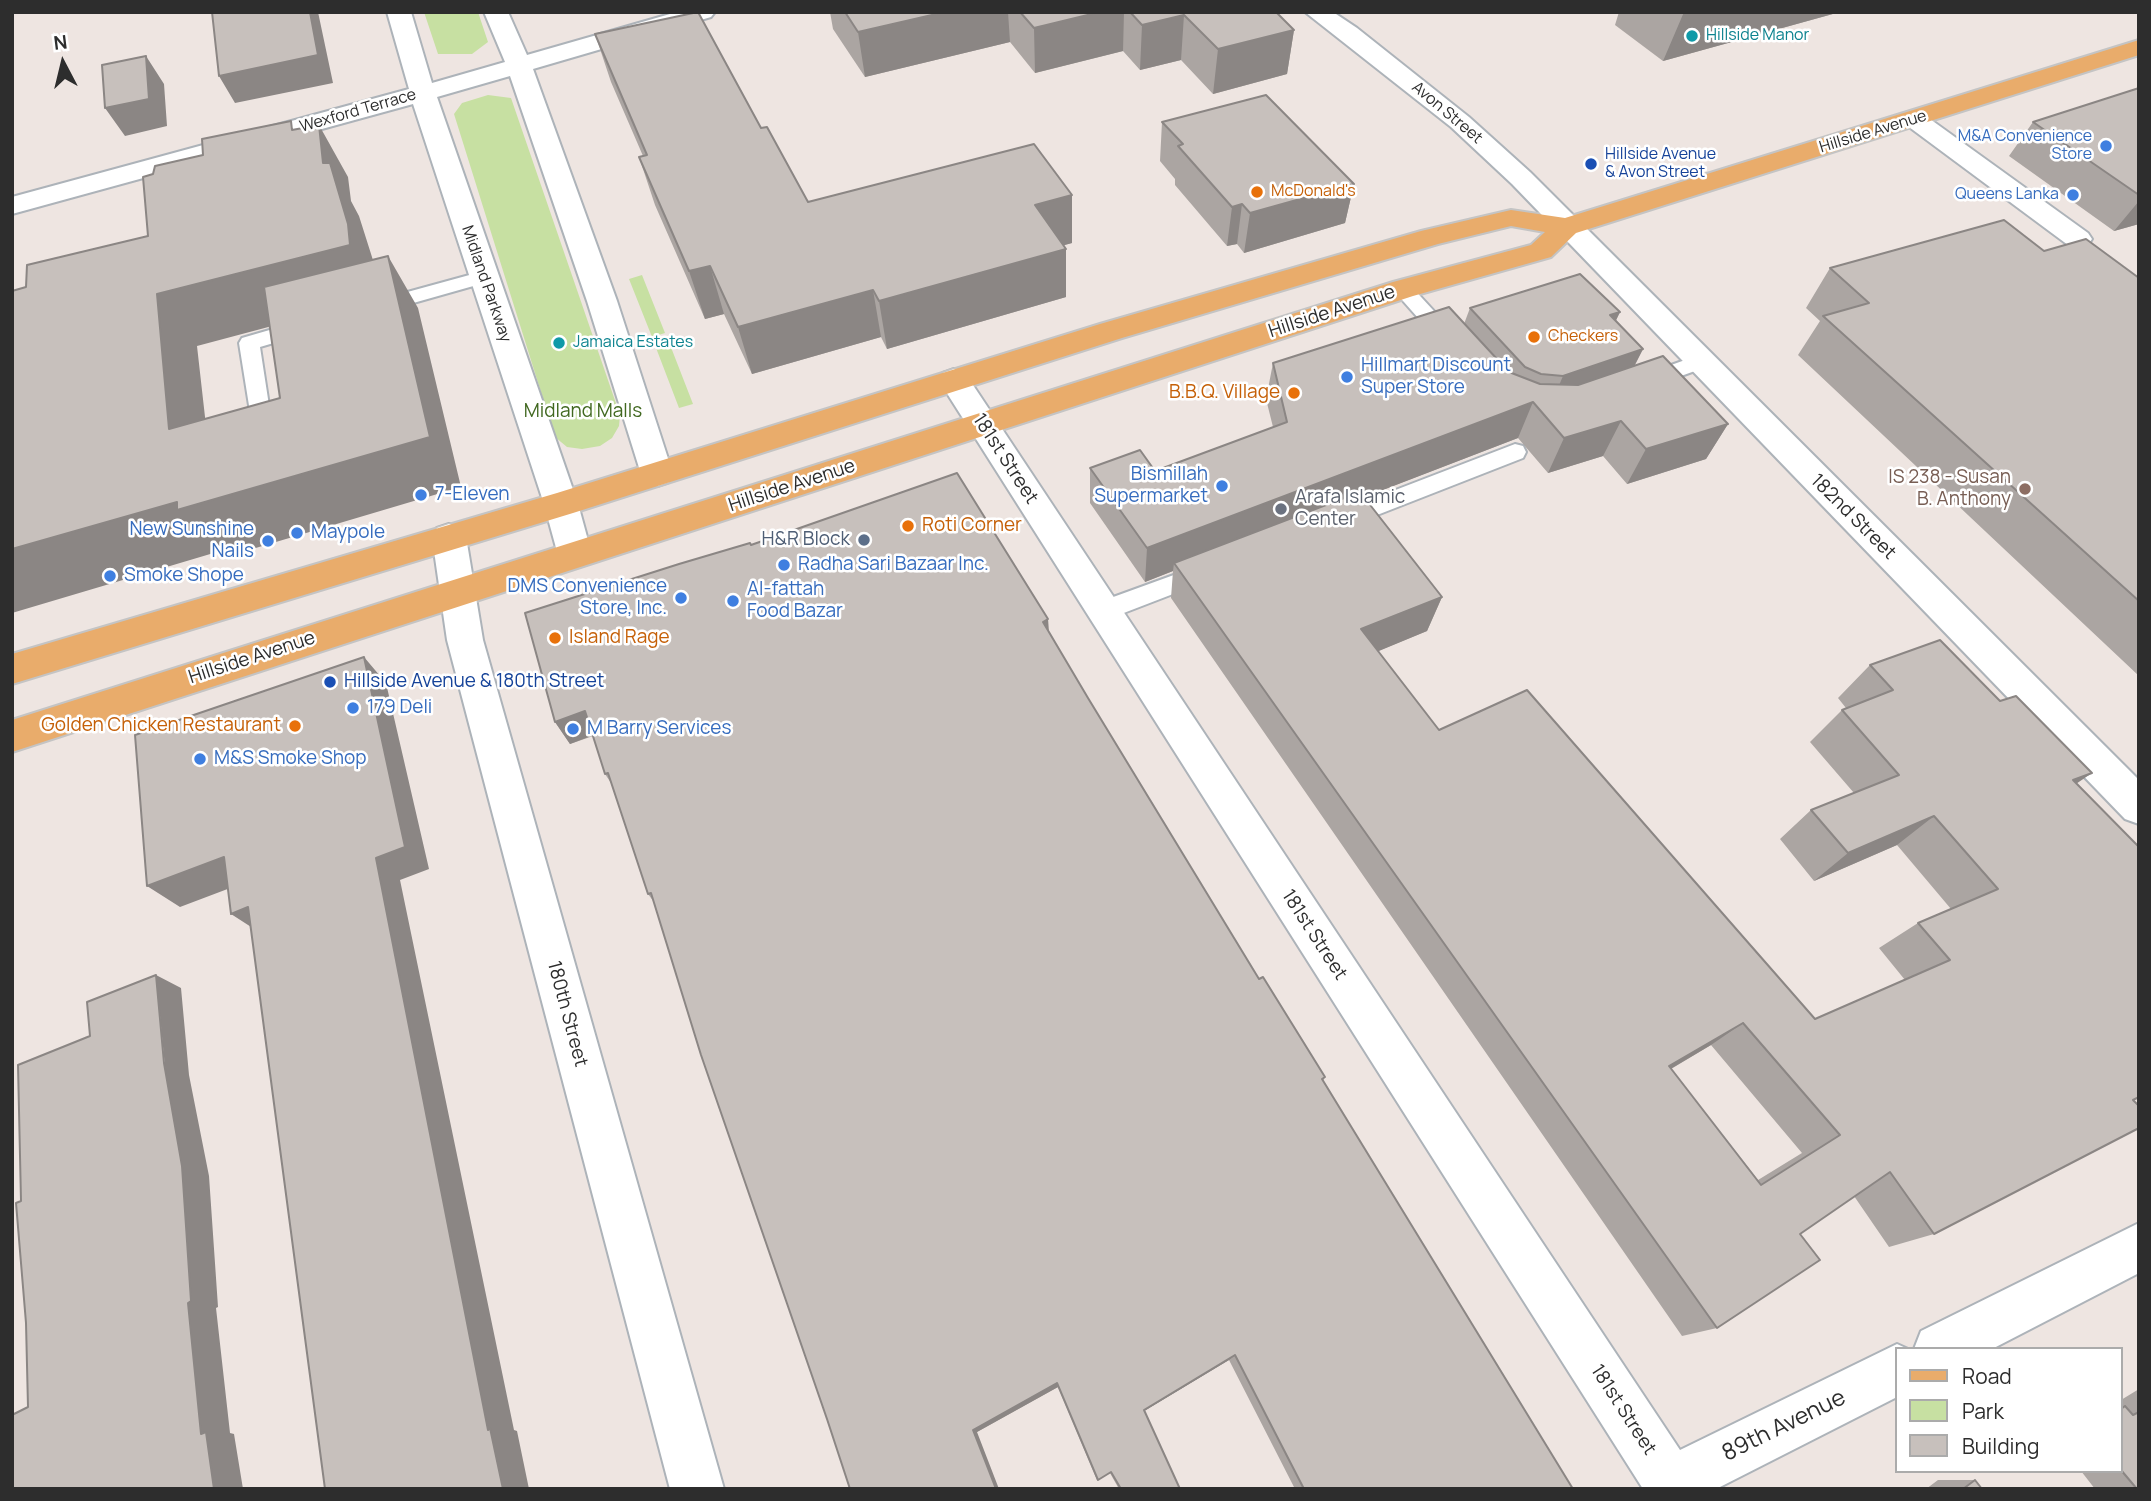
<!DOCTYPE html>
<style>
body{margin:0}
#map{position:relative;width:2151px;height:1501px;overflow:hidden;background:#eee5e1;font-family:Manrope,sans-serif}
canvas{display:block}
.frame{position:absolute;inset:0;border:14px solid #2d2d2d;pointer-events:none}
.legend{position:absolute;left:1895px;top:1347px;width:228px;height:126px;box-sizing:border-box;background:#fff;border:2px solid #ababab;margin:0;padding:9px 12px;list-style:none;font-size:21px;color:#2d2d2d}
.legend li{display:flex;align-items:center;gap:14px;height:35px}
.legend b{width:35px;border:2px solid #ababab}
.north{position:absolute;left:28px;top:28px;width:70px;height:70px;-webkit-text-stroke:5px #fff;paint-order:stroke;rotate:353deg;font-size:19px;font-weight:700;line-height:28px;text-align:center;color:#2d2d2d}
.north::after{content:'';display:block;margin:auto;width:24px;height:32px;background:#2d2d2d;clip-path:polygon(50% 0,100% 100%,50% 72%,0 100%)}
</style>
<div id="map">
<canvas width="2151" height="1501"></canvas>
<div class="frame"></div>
<ul class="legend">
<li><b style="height:9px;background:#e9ac6b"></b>Road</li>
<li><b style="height:19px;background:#c7e0a2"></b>Park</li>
<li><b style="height:19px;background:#c7c0bc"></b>Building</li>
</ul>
<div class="north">N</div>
</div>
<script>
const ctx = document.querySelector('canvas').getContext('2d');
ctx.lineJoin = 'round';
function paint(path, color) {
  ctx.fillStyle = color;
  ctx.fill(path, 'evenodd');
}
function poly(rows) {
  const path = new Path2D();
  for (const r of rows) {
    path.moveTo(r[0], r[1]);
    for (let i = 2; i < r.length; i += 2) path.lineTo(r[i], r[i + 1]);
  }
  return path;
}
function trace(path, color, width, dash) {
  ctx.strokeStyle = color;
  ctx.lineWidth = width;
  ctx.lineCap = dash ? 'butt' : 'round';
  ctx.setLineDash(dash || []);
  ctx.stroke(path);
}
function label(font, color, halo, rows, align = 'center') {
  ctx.font = font + ' Manrope,sans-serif';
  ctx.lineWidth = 5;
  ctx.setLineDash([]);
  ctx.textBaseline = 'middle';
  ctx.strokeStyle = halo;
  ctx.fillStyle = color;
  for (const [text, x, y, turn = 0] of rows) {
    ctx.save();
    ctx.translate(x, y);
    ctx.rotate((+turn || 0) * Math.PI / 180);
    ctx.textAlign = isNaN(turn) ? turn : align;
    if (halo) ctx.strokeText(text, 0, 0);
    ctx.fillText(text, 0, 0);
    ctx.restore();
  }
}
paint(poly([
 [424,12,478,12,488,42,472,54,438,54],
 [488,95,511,98,620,415,619,426,612,438,600,446,582,449,567,447,555,437,454,114,462,103],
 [642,275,665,333,652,337,629,279],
 [667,337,693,404,679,408,653,340]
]), '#c7e0a2');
const lane = poly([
 [484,271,491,273,494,277,491,281,378,313,368,307,371,302,484,271],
 [1403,283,1410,285,1456,335,1459,340,1456,345,1442,345,1396,293,1393,289,1403,283],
 [304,320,311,322,314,327,311,332,260,347,274,438,271,443,263,446,255,443,239,343,242,338,304,320],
 [1699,355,1706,357,1709,362,1706,367,1642,390,1635,388,1631,383,1635,378,1699,355],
 [1515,444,1523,446,1526,452,1523,458,1349,526,1341,529,1333,526,1329,520,1333,514,1515,444],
 [1204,564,1212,567,1216,573,1212,579,1103,621,1094,618,1091,611,1094,604,1204,564]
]);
const street = poly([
 [387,12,411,12,432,83,505,62,484,12,508,12,527,55,677,12,715,12,711,17,533,69,617,301,673,474,669,482,657,486,645,482,641,474,587,301,510,76,437,97,578,504,592,555,587,564,575,568,563,564,558,555,544,504,413,104,12,214,12,197,409,89,387,12],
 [1305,12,1333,12,1357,28,1469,117,1530,172,2139,780,2139,824,2125,819,1512,184,1451,127,1305,12],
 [1914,111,1923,114,2088,233,2092,239,2088,245,2078,248,2068,245,1905,124,1901,119,1905,114,1914,111],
 [954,369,965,373,1680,1450,1897,1344,1908,1349,1897,1349,1897,1397,1716,1489,1643,1489,943,387,939,380,943,373,954,369],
 [449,524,461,528,466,537,483,640,724,1489,670,1489,447,640,432,537,437,528,449,524],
 [2139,1223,2139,1273,1992,1349,1914,1349,1921,1331,2139,1223]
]);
const primary = poly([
 [2139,40,2139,55,1576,233,1551,257,1413,296,12,752,12,720,1393,282,1531,245,1545,232,1511,226,1438,244,1122,338,573,513,12,684,12,654,557,493,1100,324,1421,231,1511,210,1565,218,2139,40]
]);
trace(lane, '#adb3b9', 4);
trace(street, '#adb3b9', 4);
trace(primary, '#c4c4c4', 4);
paint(lane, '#fff');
paint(street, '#fff');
paint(primary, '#e9ac6b');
paint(poly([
 [830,12,1276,12,1294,30,1287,74,1213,94,1181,60,1140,70,1123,51,1035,73,1010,42,865,77,833,29],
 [1619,12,1840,12,1663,61,1615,25],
 [595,34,761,128,808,202,1072,243,1064,245,1066,249,1066,297,887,349,881,337,752,374,724,314,705,319,655,205,639,157,643,156,611,82],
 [2139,88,2139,224,2114,231,2009,156,2033,122],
 [1162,122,1354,184,1345,223,1244,253,1237,244,1227,246,1175,185,1175,179,1160,161],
 [2044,251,2139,278,2139,676,1798,355,1820,321,1806,308,1830,268],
 [1470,308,1620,312,1616,320,1643,349,1635,365,1728,424,1706,459,1627,484,1603,456,1548,473,1518,438,1364,497,1442,597,1427,631,1378,651,1439,730,1815,1019,1905,980,1879,948,1918,923,1951,909,1897,845,1814,881,1780,839,1811,810,1854,793,1810,742,1842,710,1846,708,1838,698,1870,665,2077,784,2133,1100,1934,1234,1889,1247,1854,1196,1800,1234,1717,1328,1682,1336,1171,598,1173,571,1145,582,1090,503,1090,468,1155,471,1273,427,1266,399,1273,363,1464,324],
 [1711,1045,1802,1153,1758,1180,1671,1069],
 [751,545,1048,619,1049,632,1088,698,1259,979,1325,1077,1323,1081,1573,1489,1295,1489,1229,1360,1144,1411,1180,1489,1119,1489,1110,1473,1097,1480,1058,1387,977,1432,827,1419,654,902,648,894,611,783,605,774,593,736,570,744,555,722],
 [2139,1389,2139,1489,2095,1489,2081,1471,2121,1471,2121,1400],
 [1938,1480,1975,1480,1982,1489,1926,1489]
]), '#aba5a2');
paint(poly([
 [310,12,318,12,333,83,235,103,219,76],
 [945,12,1008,12,1010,42,865,77,858,32],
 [1100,12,1124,12,1123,51,1035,73,1034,28],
 [1684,12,1840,12,1663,61],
 [1184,15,1181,60,1140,70,1142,25],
 [1294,30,1287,74,1213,94,1218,49],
 [146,56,164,84,167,126,125,136,105,108],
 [319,125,348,177,351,201,359,216,378,276,381,297,197,346,212,479,169,429,157,294,323,163],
 [1354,184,1345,223,1244,253,1250,213],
 [1072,195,1072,243,1036,253,1035,205],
 [2139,201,2139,224,2114,231],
 [1242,204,1237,244,1227,246,1232,207],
 [1066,249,1066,297,887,349,879,301],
 [388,256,418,308,461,487,222,558,217,552,12,613,12,549,177,502,430,437],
 [710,266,724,314,705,319,689,271],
 [873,290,881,337,752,374,738,327],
 [1620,312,1607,339,1610,315],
 [1643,349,1629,376,1552,402,1563,376],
 [1533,402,1518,438,1178,569,1174,563,1173,571,1145,582,1147,548],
 [1621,421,1603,456,1548,473,1564,438],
 [1728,424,1706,459,1627,484,1646,449],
 [1442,597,1427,631,1350,663,1361,629],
 [1048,619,1049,643,1043,622],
 [364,657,386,683,429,869,400,880,514,1430,517,1431,529,1489,503,1489,488,1430,376,858],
 [585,711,599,733,570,744,555,722],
 [2092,773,2048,803,2073,780],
 [1934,816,1897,845,1814,881,1848,853],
 [224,857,254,879,180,907,147,886],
 [248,907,262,934,231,914],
 [156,975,181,988,189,1075,209,1176,218,1307,216,1308,230,1433,234,1434,243,1489,214,1489,201,1434],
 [1743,1023,1711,1045,1640,1087,1669,1066],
 [1235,1355,1229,1360,1141,1413,1144,1410],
 [1057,1383,1058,1387,977,1432,999,1489,996,1489,973,1430]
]), '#8b8684');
const building = poly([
 [212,12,310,12,318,55,219,76,212,12],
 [698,12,761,128,767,127,808,202,1034,144,1072,195,1035,205,1066,249,879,301,873,290,738,327,710,266,689,271,639,157,647,155,595,34,698,12],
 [845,12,945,12,858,32,845,12],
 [1020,12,1100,12,1034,28,1020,12],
 [1130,12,1276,12,1294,30,1218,49,1184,15,1142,25,1130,12],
 [146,56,149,99,105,108,102,65,146,56],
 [2139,88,2139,195,2033,122,2139,88],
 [1266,95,1354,184,1250,213,1242,204,1232,207,1178,146,1183,144,1162,122,1266,95],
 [291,121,292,130,319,125,323,163,330,163,348,224,350,245,157,294,169,429,280,398,264,287,388,256,430,437,177,510,177,502,12,549,12,291,26,287,27,265,148,236,143,177,153,174,155,166,203,155,202,139,291,121],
 [2004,220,2044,251,2086,239,2139,278,2139,601,1823,316,1869,303,1830,268,2004,220],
 [1580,274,1620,312,1610,315,1643,349,1563,376,1541,374,1525,367,1470,308,1580,274],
 [1449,307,1509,372,1540,384,1578,385,1663,356,1728,424,1646,449,1621,421,1564,438,1533,402,1147,548,1090,468,1140,450,1155,471,1287,422,1273,363,1449,307],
 [957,473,1048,619,1043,622,1088,698,1259,979,1263,977,1325,1077,1322,1079,1573,1489,1304,1489,1235,1355,1144,1410,1180,1489,1121,1489,1111,1472,1098,1480,1057,1383,973,1430,996,1489,850,1489,827,1419,701,1055,651,893,648,894,608,773,605,774,585,711,555,722,525,613,679,564,750,543,751,545,957,473],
 [1360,492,1442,597,1361,629,1439,730,1527,690,1815,1019,1950,960,1918,923,1998,889,1934,816,1848,853,1811,810,1899,775,1842,710,1893,690,1870,665,1940,640,2000,701,2016,696,2092,773,2073,780,2139,847,2139,1097,2133,1100,2139,1106,2139,1128,1934,1234,1890,1172,1800,1234,1820,1260,1717,1328,1174,563,1360,492],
 [1743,1023,1840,1135,1761,1185,1669,1066,1743,1023],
 [364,657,405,847,376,858,488,1430,490,1428,503,1489,325,1489,248,907,231,914,224,857,147,886,135,735,364,657],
 [156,975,164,1063,182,1166,191,1301,188,1303,201,1434,206,1432,214,1489,12,1489,12,1415,28,1407,26,1323,16,1203,21,1201,18,1065,90,1036,87,1002,156,975],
 [2125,1406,2133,1415,2139,1412,2139,1489,2137,1489,2121,1470,2121,1409,2125,1406],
 [1975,1480,1982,1489,1963,1489,1975,1480]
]);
paint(building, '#c7c0bc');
trace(building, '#8b8684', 2);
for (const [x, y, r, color] of [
 [1692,36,7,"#0f9aa8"],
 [2106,146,7,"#3f7fe0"],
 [1591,164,7,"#1a4fb4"],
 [1257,192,7,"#e8710a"],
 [2073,195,7,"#3f7fe0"],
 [1534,337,7,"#e8710a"],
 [559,343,7,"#0f9aa8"],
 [1347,377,7,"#3f7fe0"],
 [1294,393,7,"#e8710a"],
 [1222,486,7,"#3f7fe0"],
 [2025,489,7,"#8d6e63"],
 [421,495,7,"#3f7fe0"],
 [1281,509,7,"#6b7280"],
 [908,526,7,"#e8710a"],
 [297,533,7,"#3f7fe0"],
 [864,540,7,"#5c6f8a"],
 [268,541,7,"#3f7fe0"],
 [784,565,7,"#3f7fe0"],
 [110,576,7,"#3f7fe0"],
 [681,598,7,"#3f7fe0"],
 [733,601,7,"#3f7fe0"],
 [555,638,7,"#e8710a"],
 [330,682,7,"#1a4fb4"],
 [353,708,7,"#3f7fe0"],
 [295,726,7,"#e8710a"],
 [573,729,7,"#3f7fe0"],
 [200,759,7,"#3f7fe0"]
]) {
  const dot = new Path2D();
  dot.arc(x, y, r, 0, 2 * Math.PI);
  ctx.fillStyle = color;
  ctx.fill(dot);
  trace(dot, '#fff', 2.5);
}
label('16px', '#0d838f', '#fff', [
 ["Hillside Manor",1706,36],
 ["Jamaica Estates",573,343]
], 'left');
label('16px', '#2d2d2d', '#fff', [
 ["Wexford Terrace",358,111,-16],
 ["Avon Street",1447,113,40],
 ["Hillside Avenue",1873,132,-17],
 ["Midland Parkway",486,284,71]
]);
label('16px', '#366cbe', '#fff', [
 ["M&A Convenience",2092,137],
 ["Store",2092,155],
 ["Queens Lanka",2059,195]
], 'right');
label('16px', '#164399', '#fff', [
 ["Hillside Avenue",1605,155],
 ["& Avon Street",1605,173]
], 'left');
label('16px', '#c56008', '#fff', [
 ["McDonald's",1271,192],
 ["Checkers",1548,337]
], 'left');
label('19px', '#2d2d2d', '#fff', [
 ["Hillside Avenue",1332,312,-18],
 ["181st Street",1005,459,57],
 ["Hillside Avenue",792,486,-18],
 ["182nd Street",1853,517,45],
 ["Hillside Avenue",252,658,-18],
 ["181st Street",1314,935,57],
 ["180th Street",567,1014,75],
 ["181st Street",1623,1410,57]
]);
label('19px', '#366cbe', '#fff', [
 ["Hillmart Discount",1361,366],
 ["Super Store",1361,388],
 ["Bismillah",1208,475,"right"],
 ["Supermarket",1208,497,"right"],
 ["7-Eleven",435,495],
 ["New Sunshine",254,530,"right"],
 ["Nails",254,552,"right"],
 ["Maypole",311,533],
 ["Radha Sari Bazaar Inc.",798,565],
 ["Smoke Shope",124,576],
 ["DMS Convenience",667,587,"right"],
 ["Store, Inc.",667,609,"right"],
 ["Al-fattah",747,590],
 ["Food Bazar",747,612],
 ["179 Deli",367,708],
 ["M Barry Services",587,729],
 ["M&S Smoke Shop",214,759]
], 'left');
label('19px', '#c56008', '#fff', [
 ["B.B.Q. Village",1280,393],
 ["Roti Corner",922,526,"left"],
 ["Island Rage",569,638,"left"],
 ["Golden Chicken Restaurant",281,726]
], 'right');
label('19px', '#416820', '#fff', [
 ["Midland Malls",583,412]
]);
label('19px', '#785e54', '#fff', [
 ["IS 238 - Susan",2011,478],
 ["B. Anthony",2011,500]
], 'right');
label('19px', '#5b616d', '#fff', [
 ["Arafa Islamic",1295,498],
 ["Center",1295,520]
], 'left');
label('19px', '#4e5e75', '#fff', [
 ["H&R Block",850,540]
], 'right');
label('19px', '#164399', '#fff', [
 ["Hillside Avenue & 180th Street",344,682]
], 'left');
label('23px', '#2d2d2d', '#fff', [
 ["89th Avenue",1784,1426,-26]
]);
</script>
